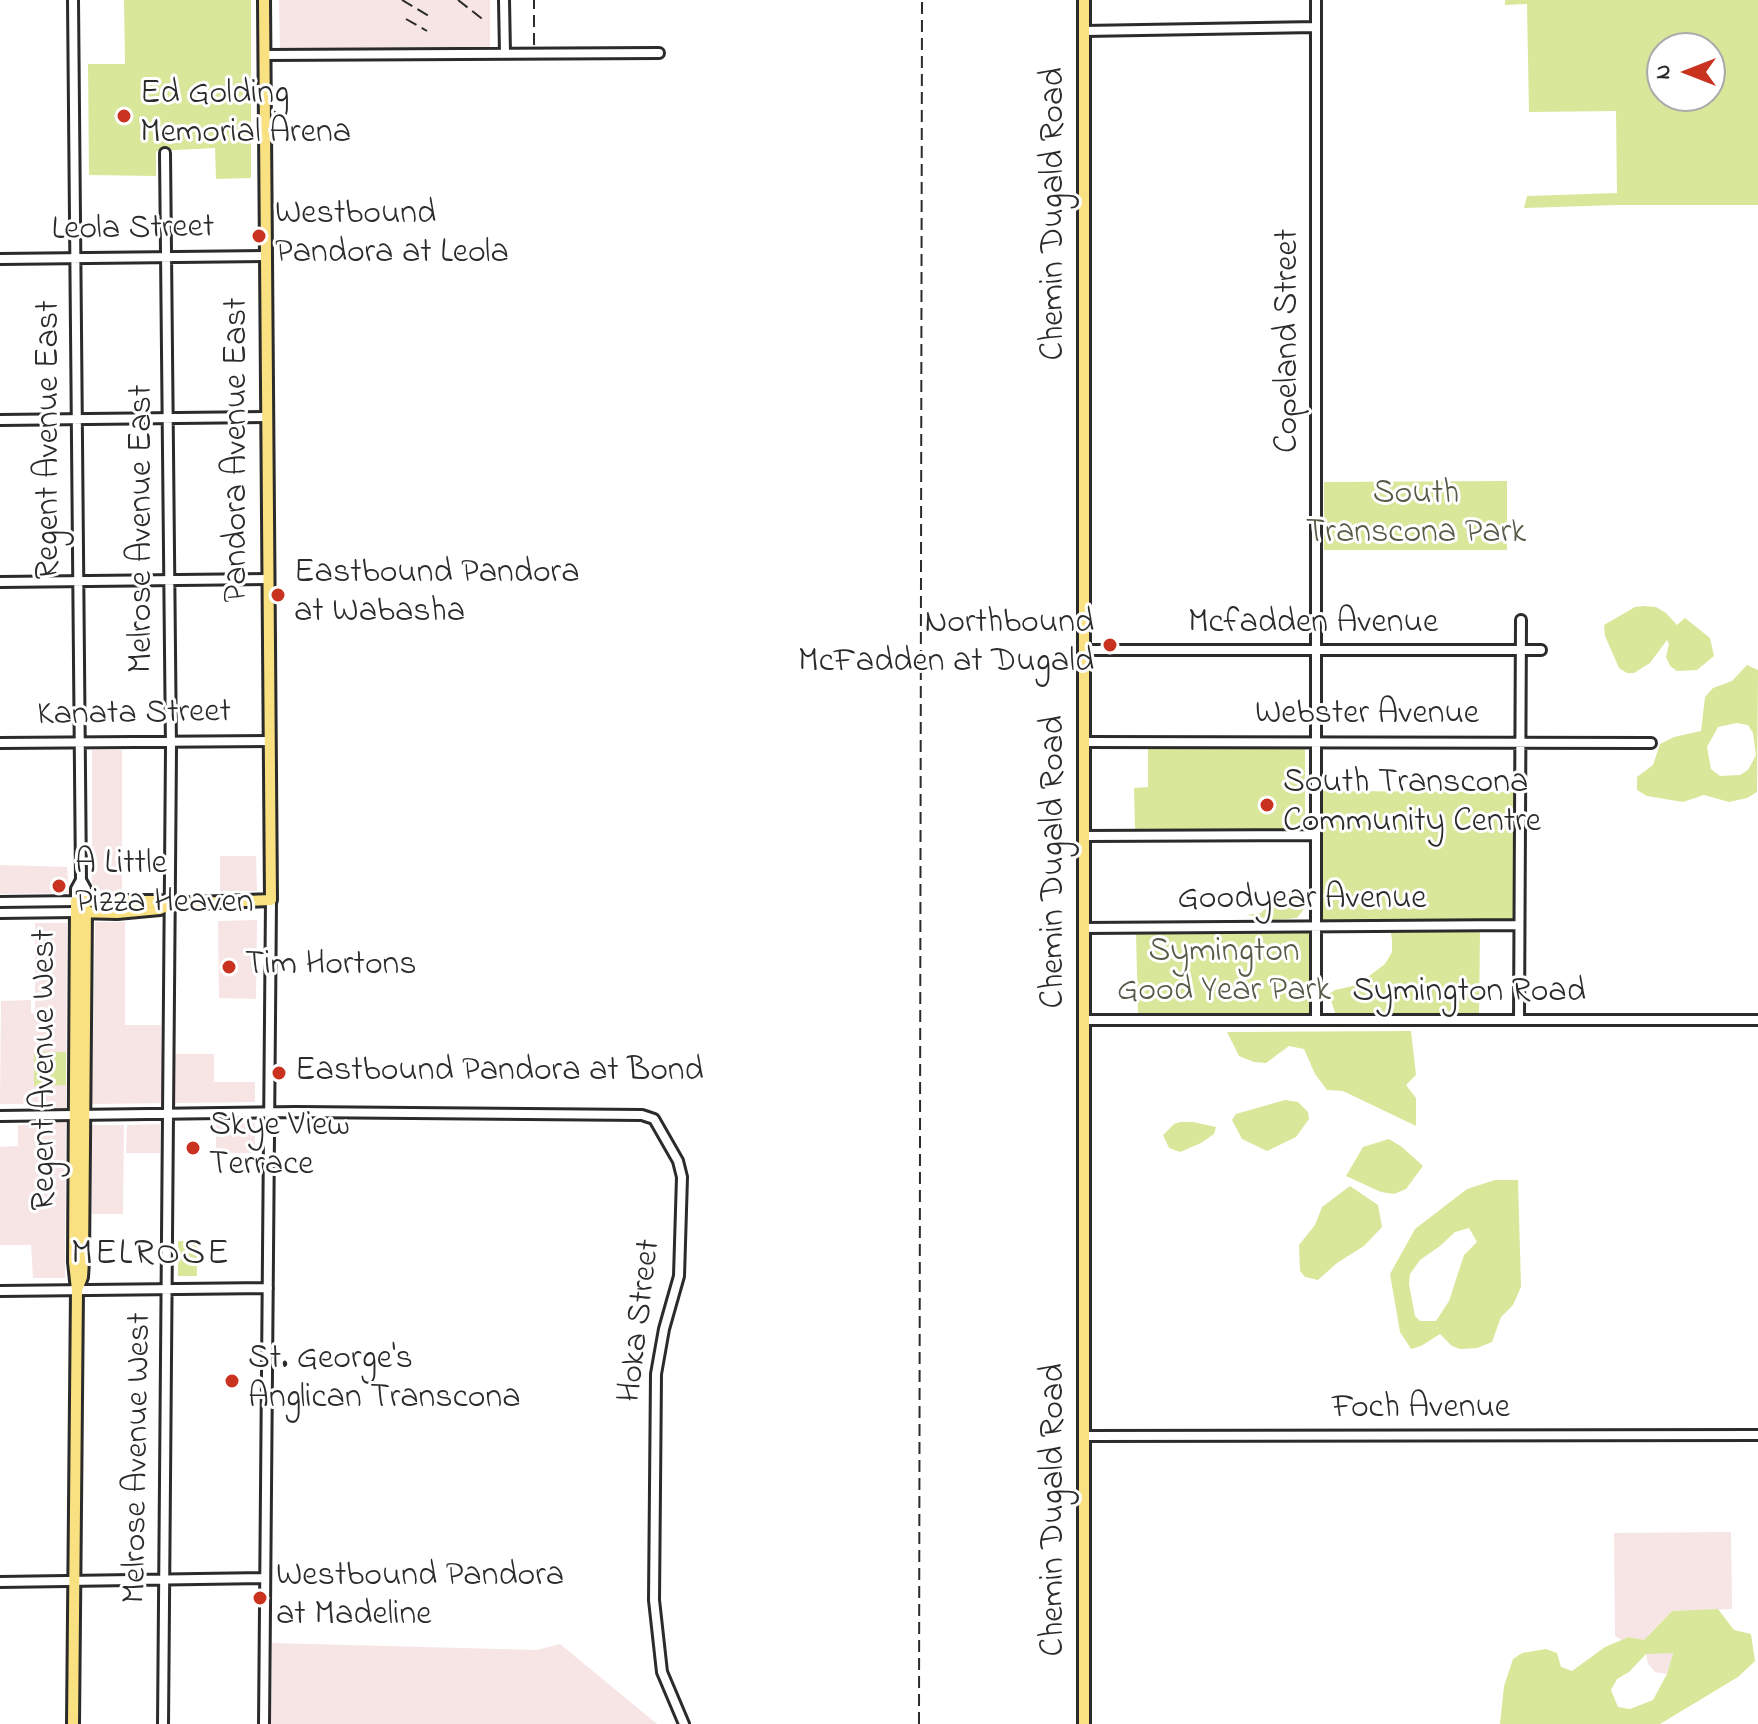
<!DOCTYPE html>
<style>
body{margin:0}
#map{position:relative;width:1758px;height:1724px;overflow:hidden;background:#fff;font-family:"Indie Flower",sans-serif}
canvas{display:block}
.north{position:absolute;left:1646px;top:32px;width:80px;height:80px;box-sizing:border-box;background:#fff;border:2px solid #aaa;border-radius:50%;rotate:270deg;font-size:22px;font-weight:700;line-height:32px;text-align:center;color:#2b2b2b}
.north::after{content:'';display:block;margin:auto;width:28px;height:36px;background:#c8321e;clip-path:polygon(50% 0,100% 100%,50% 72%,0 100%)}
</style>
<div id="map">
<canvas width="1758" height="1724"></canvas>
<div class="north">N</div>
</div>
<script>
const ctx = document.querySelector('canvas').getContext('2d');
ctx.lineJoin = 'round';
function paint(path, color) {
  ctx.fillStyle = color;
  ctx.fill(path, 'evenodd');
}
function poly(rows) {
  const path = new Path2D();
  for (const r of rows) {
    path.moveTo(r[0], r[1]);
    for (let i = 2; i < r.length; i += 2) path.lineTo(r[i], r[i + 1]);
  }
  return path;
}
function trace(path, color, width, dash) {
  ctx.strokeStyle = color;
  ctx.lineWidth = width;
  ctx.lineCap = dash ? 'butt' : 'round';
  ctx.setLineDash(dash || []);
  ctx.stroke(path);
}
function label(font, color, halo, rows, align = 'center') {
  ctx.font = font + ' "Indie Flower",sans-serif';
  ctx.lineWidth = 6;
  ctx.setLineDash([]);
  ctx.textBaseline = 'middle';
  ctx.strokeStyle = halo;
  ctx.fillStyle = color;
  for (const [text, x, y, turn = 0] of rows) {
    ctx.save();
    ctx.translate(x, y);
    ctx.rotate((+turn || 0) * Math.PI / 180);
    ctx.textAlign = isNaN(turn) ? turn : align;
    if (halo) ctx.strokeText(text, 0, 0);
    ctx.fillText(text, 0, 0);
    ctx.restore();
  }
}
paint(poly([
 [279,0,490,0,490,50,280,51],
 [92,750,122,750,122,893,100,890,92,884],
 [220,856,256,856,257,891,220,891],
 [0,865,67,867,69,893,0,894],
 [257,920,256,999,219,998,218,921],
 [95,922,125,922,125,1025,161,1025,161,1054,214,1054,214,1082,255,1082,255,1102,92,1104],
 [35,923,67,923,65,1278,33,1278,31,1245,0,1245,0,1147,18,1146,18,1125,33,1125,33,1104,0,1104,1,1001,31,1000,31,1013,35,1014],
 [216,1123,255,1123,255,1153,216,1153],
 [160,1124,160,1153,126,1153,127,1125],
 [91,1125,124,1125,123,1214,92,1214],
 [1731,1532,1732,1609,1672,1611,1648,1635,1673,1653,1667,1674,1655,1672,1648,1664,1643,1640,1629,1637,1623,1641,1615,1636,1614,1533],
 [272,1643,537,1650,560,1644,657,1724,271,1724]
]), '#f6e5e4');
paint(poly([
 [124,0,251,0,251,178,216,179,215,148,156,151,156,176,89,175,88,64,125,64],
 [1505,0,1758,0,1758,205,1617,205,1524,208,1527,196,1617,193,1616,111,1529,112,1527,4,1505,5],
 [1710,48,1710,96,1662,96,1662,48],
 [1507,481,1507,550,1324,550,1324,482],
 [1644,606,1656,607,1666,613,1677,625,1685,618,1710,638,1714,656,1697,670,1677,671,1670,666,1666,657,1669,644,1667,640,1650,663,1634,673,1627,673,1619,668,1605,636,1604,625,1635,607],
 [1747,665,1758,670,1757,792,1747,798,1729,802,1704,795,1683,802,1647,796,1637,790,1637,777,1653,765,1660,744,1674,737,1701,731,1705,697,1713,688,1732,681],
 [1737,723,1748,725,1753,733,1756,755,1748,770,1740,775,1720,776,1711,769,1707,747,1718,727],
 [1305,748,1305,830,1136,830,1135,828,1134,788,1148,787,1148,749],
 [1315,791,1520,792,1519,925,1408,928,1480,932,1479,1019,1337,1019,1329,994,1335,990,1357,985,1385,964,1392,952,1392,940,1390,927,1316,927],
 [1295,891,1305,896,1309,902,1297,918,1275,920,1247,915,1261,913,1273,900],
 [1136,933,1310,933,1310,1014,1138,1013],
 [1411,1031,1416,1075,1406,1085,1416,1098,1416,1126,1343,1091,1327,1090,1315,1074,1304,1049,1289,1046,1266,1063,1254,1062,1239,1056,1227,1032],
 [34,1052,66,1052,66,1085,34,1086],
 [1285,1100,1298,1102,1308,1112,1309,1119,1296,1137,1267,1151,1242,1139,1232,1120,1236,1114],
 [1180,1122,1193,1122,1216,1127,1214,1134,1201,1143,1180,1152,1169,1148,1163,1135,1174,1124],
 [1389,1139,1402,1147,1423,1166,1406,1189,1394,1194,1381,1192,1346,1176,1363,1147],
 [1495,1180,1518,1180,1521,1287,1513,1305,1501,1317,1492,1342,1477,1348,1460,1349,1452,1346,1440,1334,1421,1346,1411,1349,1400,1332,1390,1274,1415,1229,1467,1189],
 [1469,1228,1477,1242,1464,1255,1449,1301,1436,1321,1420,1321,1415,1316,1409,1284,1410,1274,1420,1260,1440,1246,1455,1232],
 [1350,1186,1378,1205,1382,1227,1364,1246,1337,1263,1318,1280,1305,1277,1300,1271,1299,1245,1315,1225,1322,1207],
 [178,1241,197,1241,197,1276,178,1276],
 [1718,1609,1734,1630,1751,1634,1755,1661,1738,1677,1660,1724,1500,1724,1504,1686,1513,1659,1522,1653,1546,1649,1557,1653,1561,1667,1572,1671,1605,1647,1629,1637,1644,1640,1672,1611],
 [1646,1654,1673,1653,1667,1674,1653,1700,1630,1709,1618,1707,1611,1690,1617,1679,1629,1672]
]), '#d8e79a');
const minor = poly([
 [504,0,505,53],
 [1084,31,1316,27],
 [265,55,659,53],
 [0,259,266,256],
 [0,420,266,417],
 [0,582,268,579],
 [1084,650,1541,650],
 [1084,742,1651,743],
 [0,743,269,741],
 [1084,836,1316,835],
 [81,880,86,889,86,902],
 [0,902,76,901,76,889,81,880,73,0],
 [0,913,76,912],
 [1084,928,1519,925],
 [1316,1019,1316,0],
 [1084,1020,1758,1020],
 [1519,1020,1521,620],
 [0,1116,296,1112,642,1115,654,1119,678,1161,682,1177,679,1276,664,1329,656,1374,654,1600,662,1672,684,1724],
 [0,1291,268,1288],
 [1084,1436,1758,1435],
 [0,1582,265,1578],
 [163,1724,171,749,165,153],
 [264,1724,271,900]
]);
const major = poly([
 [76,912,117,913,160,909,170,904,271,900,264,0],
 [77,1290,82,1277,83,1261,86,909],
 [73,1724,77,1290,74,1262,76,901,160,901,170,904],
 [1084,1724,1084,0]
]);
trace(minor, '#2b2b2b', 14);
trace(major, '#2b2b2b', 16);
trace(minor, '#fff', 8);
trace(major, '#f9e181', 10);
trace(poly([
 [402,0,429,16],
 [458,0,485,21],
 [406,19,427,31],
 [534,45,534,0],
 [919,1724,922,0]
]), '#2b2b2b', 2, [12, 6]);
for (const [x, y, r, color] of [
 [124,116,8,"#c8321e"],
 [259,236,8,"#c8321e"],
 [278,595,8,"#c8321e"],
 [1110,645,8,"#c8321e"],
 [1267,805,8,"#c8321e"],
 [59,886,8,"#c8321e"],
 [229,967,8,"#c8321e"],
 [279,1073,8,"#c8321e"],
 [193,1148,8,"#c8321e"],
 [232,1381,8,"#c8321e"],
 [260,1598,8,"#c8321e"]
]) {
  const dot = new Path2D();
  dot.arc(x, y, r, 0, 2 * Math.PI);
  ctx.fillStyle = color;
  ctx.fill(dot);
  trace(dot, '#fff', 3);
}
label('34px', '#2b2b2b', '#fff', [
 ["Ed Golding",140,96],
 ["Memorial Arena",140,135],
 ["Westbound",275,216],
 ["Pandora at Leola",275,255],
 ["Eastbound Pandora",294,575],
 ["at Wabasha",294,614],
 ["Northbound",1094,625,"right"],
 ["McFadden at Dugald",1094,664,"right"],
 ["South Transcona",1283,785],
 ["Community Centre",1283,824],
 ["A Little",75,866],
 ["Pizza Heaven",75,905],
 ["Tim Hortons",245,967],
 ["Eastbound Pandora at Bond",295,1073],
 ["Skye View",209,1128],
 ["Terrace",209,1167],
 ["St. George's",248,1361],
 ["Anglican Transcona",248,1400],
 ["Westbound Pandora",276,1578],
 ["at Madeline",276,1617]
], 'left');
label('34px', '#2b2b2b', '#fff', [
 ["Chemin Dugald Road",1056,214,-90],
 ["Leola Street",133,231,-1],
 ["Copeland Street",1290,341,-90],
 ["Regent Avenue East",51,440,-90],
 ["Pandora Avenue East",239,450,-90],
 ["Melrose Avenue East",144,529,-90],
 ["Mcfadden Avenue",1313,625],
 ["Kanata Street",134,716,-1],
 ["Webster Avenue",1367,716],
 ["Chemin Dugald Road",1056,862,-90],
 ["Goodyear Avenue",1302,901],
 ["Symington Road",1469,994],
 ["Regent Avenue West",47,1070,-90],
 ["Hoka Street",642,1321,-83],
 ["Foch Avenue",1421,1410],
 ["Melrose Avenue West",140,1458,-89],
 ["Chemin Dugald Road",1056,1510,-90]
]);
label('34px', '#565a47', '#fff', [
 ["South",1416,496],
 ["Transcona Park",1416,535],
 ["Symington",1224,954],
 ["Good Year Park",1224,993]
]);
ctx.letterSpacing = '2px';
label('36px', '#2b2b2b', '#fff', [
 ["MELROSE",151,1257]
]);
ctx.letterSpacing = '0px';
</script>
